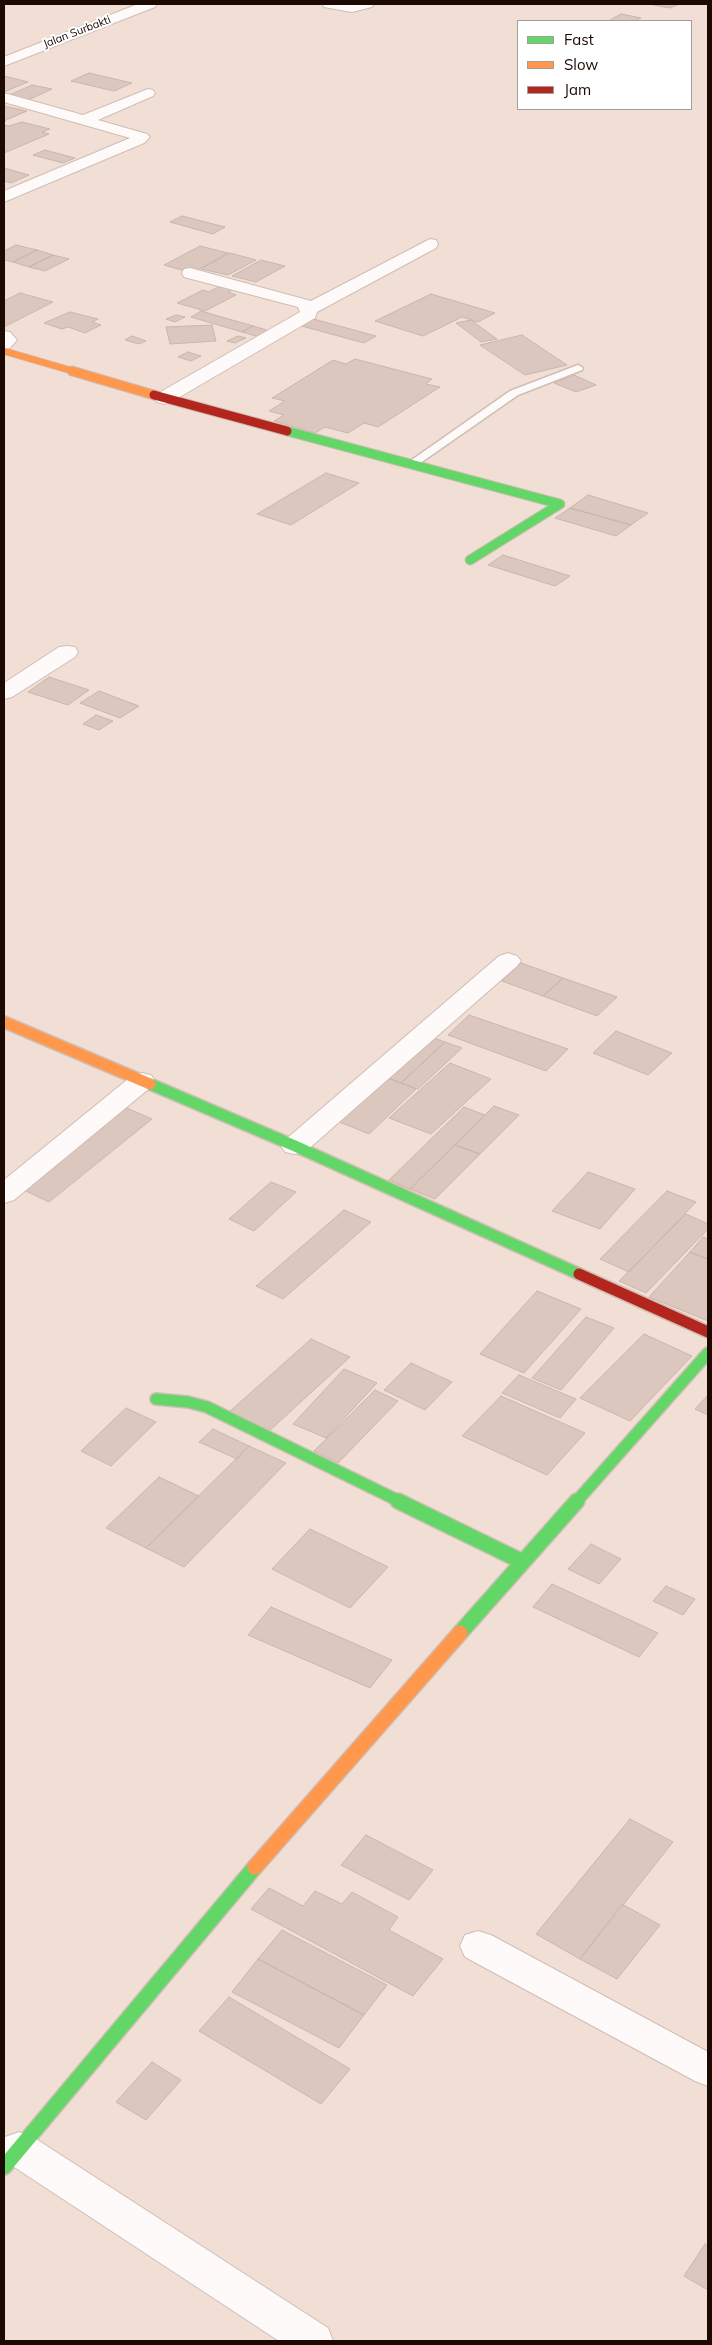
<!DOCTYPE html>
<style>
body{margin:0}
#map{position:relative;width:712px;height:2345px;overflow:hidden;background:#f1dfd6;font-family:Mulish,sans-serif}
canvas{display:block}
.frame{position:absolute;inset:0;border:5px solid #1b0902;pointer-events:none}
.legend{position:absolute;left:517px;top:20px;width:175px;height:90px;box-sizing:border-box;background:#fff;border:1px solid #a49d9a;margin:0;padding:6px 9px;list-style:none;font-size:15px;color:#1b0902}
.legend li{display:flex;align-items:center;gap:10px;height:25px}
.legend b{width:25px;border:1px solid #a49d9a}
</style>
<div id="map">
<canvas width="712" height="2345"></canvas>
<div class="frame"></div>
<ul class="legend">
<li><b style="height:6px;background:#63d668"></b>Fast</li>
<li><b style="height:6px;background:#ff974d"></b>Slow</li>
<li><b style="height:6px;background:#b3261e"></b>Jam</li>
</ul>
</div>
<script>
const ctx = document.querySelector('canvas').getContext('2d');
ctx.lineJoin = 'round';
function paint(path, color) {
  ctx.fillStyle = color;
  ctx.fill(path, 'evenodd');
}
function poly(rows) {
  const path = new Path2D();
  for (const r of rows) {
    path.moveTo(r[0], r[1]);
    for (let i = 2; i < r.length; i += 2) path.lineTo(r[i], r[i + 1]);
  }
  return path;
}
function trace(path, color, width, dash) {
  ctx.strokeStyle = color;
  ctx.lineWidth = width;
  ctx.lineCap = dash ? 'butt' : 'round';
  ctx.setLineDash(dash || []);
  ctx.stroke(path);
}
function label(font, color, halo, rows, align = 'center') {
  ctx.font = font + ' Mulish,sans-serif';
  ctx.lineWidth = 4;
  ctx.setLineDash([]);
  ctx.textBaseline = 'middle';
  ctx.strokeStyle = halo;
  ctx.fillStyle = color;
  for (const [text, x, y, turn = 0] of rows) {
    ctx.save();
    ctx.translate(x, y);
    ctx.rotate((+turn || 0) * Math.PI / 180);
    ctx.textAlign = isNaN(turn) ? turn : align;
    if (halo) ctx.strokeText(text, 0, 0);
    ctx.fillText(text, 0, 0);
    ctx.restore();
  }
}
const building = poly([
 [648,4,679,4,670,8,648,4],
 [621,14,641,18,634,21,608,21,621,14],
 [89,73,132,83,114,91,71,81,89,73],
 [4,76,28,82,4,92,4,76],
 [32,85,52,89,26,101,7,96,32,85],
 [4,106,27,111,4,121,4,106],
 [22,122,50,129,42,132,49,134,4,153,4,125,9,126,22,122],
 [45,150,75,158,63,163,33,155,45,150],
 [4,168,29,175,11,183,4,181,4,168],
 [182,216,225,227,213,234,170,222,182,216],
 [16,245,37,250,13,262,4,260,4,251,16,245],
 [200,246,228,253,192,273,164,265,200,246],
 [37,250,53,255,29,267,13,262,37,250],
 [230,253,256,260,228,275,201,269,230,253],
 [53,255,69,259,45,271,29,267,53,255],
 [261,260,285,266,256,282,232,276,261,260],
 [224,284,236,288,228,292,236,295,205,311,177,303,203,290,209,292,224,284],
 [20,293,53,302,4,327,4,301,20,293],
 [431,294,495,313,478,322,462,317,423,336,375,321,431,294],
 [201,311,253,326,242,332,191,317,201,311],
 [70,312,98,319,92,322,101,325,85,333,68,327,62,329,44,323,70,312],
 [176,315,185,317,175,322,166,319,176,315],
 [310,318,376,336,364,343,298,325,310,318],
 [471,320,497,339,481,342,456,323,471,320],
 [212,325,216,341,170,344,166,327,212,325],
 [253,326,270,331,259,337,242,332,253,326],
 [522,335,567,365,525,375,480,345,522,335],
 [132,336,146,341,139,344,125,340,132,336],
 [238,336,246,338,235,343,227,341,238,336],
 [188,352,201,356,191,361,178,357,188,352],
 [355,359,432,379,426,384,440,387,378,427,364,423,348,433,325,427,315,433,274,421,284,415,269,411,285,401,272,398,333,360,346,364,355,359],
 [574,375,596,385,576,392,554,383,574,375],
 [326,473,359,483,291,525,257,514,326,473],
 [588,495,648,513,631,525,570,508,588,495],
 [570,508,631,525,616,536,555,518,570,508],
 [503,555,570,576,555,586,488,565,503,555],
 [49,677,89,690,68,705,28,692,49,677],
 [99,691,139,706,120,718,80,703,99,691],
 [96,715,113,721,99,730,83,724,96,715],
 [521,963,563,978,543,996,502,981,521,963],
 [563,978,617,997,597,1016,543,996,563,978],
 [469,1015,568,1049,546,1071,448,1035,469,1015],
 [616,1031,672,1053,648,1075,593,1053,616,1031],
 [428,1036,445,1042,401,1083,384,1076,428,1036],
 [445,1042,462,1048,418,1089,401,1083,445,1042],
 [450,1063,491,1079,431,1134,389,1118,450,1063],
 [385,1077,416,1089,369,1134,337,1121,385,1077],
 [120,1105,152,1119,49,1202,17,1187,120,1105],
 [494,1106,519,1115,480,1154,455,1145,494,1106],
 [464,1107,485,1115,410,1189,389,1180,464,1107],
 [455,1145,480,1154,435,1199,410,1189,455,1145],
 [588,1172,635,1189,600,1229,552,1211,588,1172],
 [271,1182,296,1192,254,1231,229,1219,271,1182],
 [667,1191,696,1202,629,1272,600,1259,667,1191],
 [344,1210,371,1222,283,1299,256,1286,344,1210],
 [686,1214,708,1224,708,1229,646,1293,619,1281,686,1214],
 [703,1237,708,1239,708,1259,690,1252,703,1237],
 [690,1252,708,1259,708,1321,649,1297,690,1252],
 [537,1291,581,1309,524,1373,480,1354,537,1291],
 [586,1317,614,1328,561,1390,532,1378,586,1317],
 [644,1334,692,1356,630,1421,580,1398,644,1334],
 [311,1339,350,1357,268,1432,228,1413,311,1339],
 [411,1363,452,1382,425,1410,384,1390,411,1363],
 [344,1369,377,1383,326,1438,293,1424,344,1369],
 [519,1375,576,1399,560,1418,502,1393,519,1375],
 [375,1390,398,1401,338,1463,314,1451,375,1390],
 [708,1395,708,1415,695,1409,708,1395],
 [501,1396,585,1433,547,1475,462,1436,501,1396],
 [126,1408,156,1422,111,1466,81,1451,126,1408],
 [213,1429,249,1446,237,1459,199,1442,213,1429],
 [249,1446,286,1463,184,1567,146,1548,249,1446],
 [159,1477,199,1496,146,1548,106,1528,159,1477],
 [310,1529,388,1567,350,1608,272,1569,310,1529],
 [591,1544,621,1559,599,1584,568,1569,591,1544],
 [552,1584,658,1633,639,1657,533,1607,552,1584],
 [666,1586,695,1599,683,1615,653,1601,666,1586],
 [271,1607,392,1660,370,1688,248,1635,271,1607],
 [630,1819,673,1842,580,1959,536,1934,630,1819],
 [366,1835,433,1870,409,1900,341,1865,366,1835],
 [269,1888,303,1906,315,1891,342,1904,352,1892,398,1917,389,1930,443,1959,413,1996,251,1909,269,1888],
 [622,1904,660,1925,617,1979,580,1959,622,1904],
 [282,1930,387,1985,364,2015,258,1959,282,1930],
 [258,1959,364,2015,339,2048,232,1992,258,1959],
 [229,1997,350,2069,321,2104,199,2031,229,1997],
 [152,2062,181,2080,146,2120,116,2102,152,2062],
 [705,2244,708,2246,708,2290,684,2276,705,2244]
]);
paint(building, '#dbc7bd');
trace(building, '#c8b6ad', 1);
const lane = poly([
 [578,365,583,368,582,370,518,395,416,466,412,467,406,464,510,391,578,365]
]);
const street = poly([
 [138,4,157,4,155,7,4,66,4,57,138,4],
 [322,4,374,4,372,7,352,12,324,7,322,4],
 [148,89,153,90,155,93,153,96,98,120,147,134,150,137,144,143,4,202,4,191,130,138,4,102,4,93,83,115,148,89],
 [430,239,436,240,438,244,436,248,317,312,315,318,171,402,164,404,157,402,155,398,157,394,300,312,298,307,184,277,182,273,184,269,190,268,311,301,430,239],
 [4,331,10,332,17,340,10,348,4,349,4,331],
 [67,646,75,647,78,652,75,657,12,697,4,699,4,683,59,647,67,646],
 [508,953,517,956,521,961,517,966,305,1152,295,1154,285,1152,281,1146,285,1140,499,956,508,953],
 [142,1073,151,1075,155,1081,151,1087,14,1200,4,1203,4,1180,133,1075,142,1073],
 [478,1931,491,1935,708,2052,708,2086,695,2081,465,1957,460,1946,465,1935,478,1931],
 [19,2132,33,2137,328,2328,333,2341,279,2341,5,2161,5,2137,19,2132]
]);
const fastFar2 = poly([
 [287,431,560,504,470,560]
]);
const fastFar1 = poly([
 [150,1084,295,1146,579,1274],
 [156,1399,188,1402,207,1407,401,1502],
 [576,1502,708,1353]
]);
const fast = poly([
 [398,1501,523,1562],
 [460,1633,577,1501],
 [4,2167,255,1867]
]);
const slowFar3 = poly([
 [4,351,76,372]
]);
const slowFar2 = poly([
 [72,371,154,395]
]);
const slowFar1 = poly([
 [4,1022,150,1084]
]);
const slow = poly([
 [255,1867,460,1633]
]);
const jamFar1 = poly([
 [154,395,287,431]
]);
const jam = poly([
 [579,1274,708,1332]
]);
trace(lane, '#d0bdb4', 3);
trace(street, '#d0bdb4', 2);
trace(fastFar2, '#d0bdb4', 11);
trace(fastFar1, '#d0bdb4', 14);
trace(fast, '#d0bdb4', 18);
trace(slowFar3, '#d0bdb4', 8);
trace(slowFar2, '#d0bdb4', 11);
trace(slowFar1, '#d0bdb4', 14);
trace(slow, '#d0bdb4', 18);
trace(jamFar1, '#d0bdb4', 11);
trace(jam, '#d0bdb4', 14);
paint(lane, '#fdfaf9');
paint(street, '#fdfaf9');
trace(fastFar2, '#63d668', 9);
trace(fastFar1, '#63d668', 11);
trace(fast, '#63d668', 15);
trace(slowFar3, '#ff974d', 6);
trace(slowFar2, '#ff974d', 9);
trace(slowFar1, '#ff974d', 11);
trace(slow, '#ff974d', 15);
trace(jamFar1, '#b3261e', 9);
trace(jam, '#b3261e', 11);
label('11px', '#1b0902', '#fff', [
 ["Jalan Surbakti",77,32,-21]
]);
</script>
